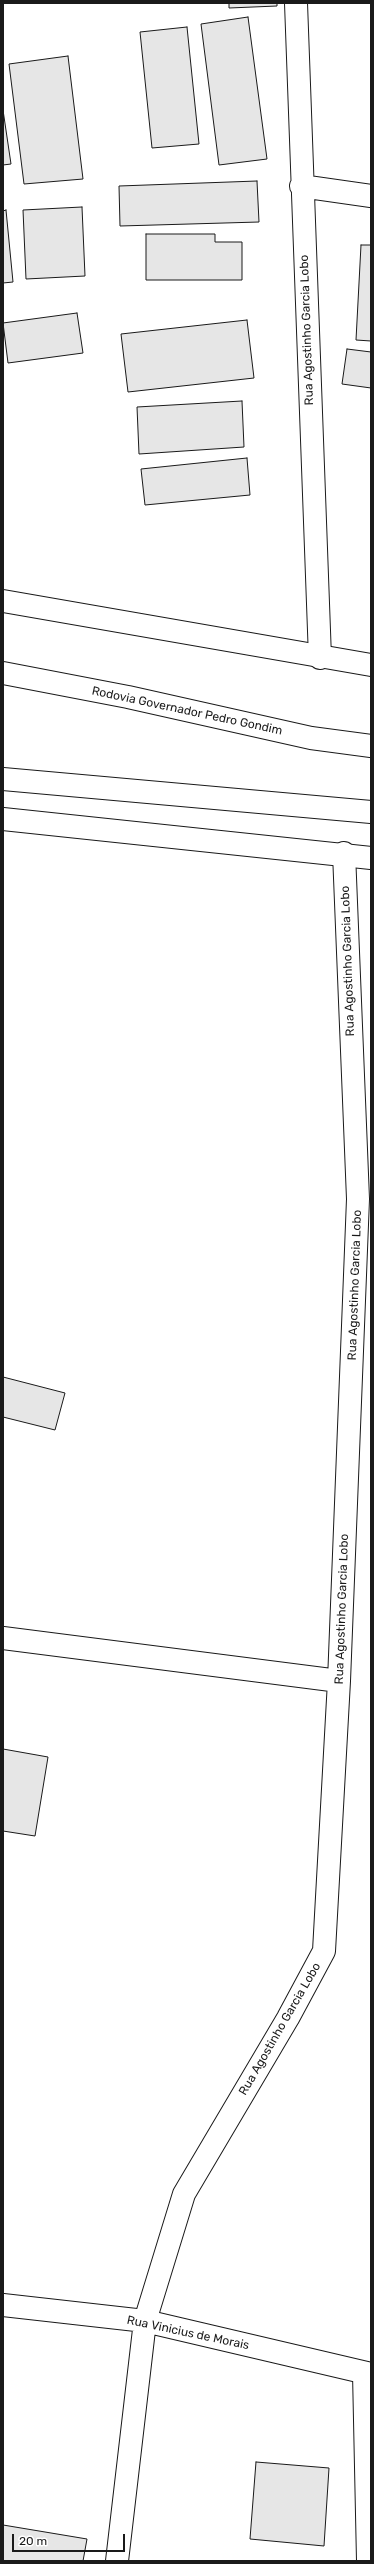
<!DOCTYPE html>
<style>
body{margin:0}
#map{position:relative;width:374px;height:2564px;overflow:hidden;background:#fff;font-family:Rubik,sans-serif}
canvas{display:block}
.frame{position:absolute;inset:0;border:4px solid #1a1a1a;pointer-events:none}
.scale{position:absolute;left:12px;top:2534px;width:113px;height:18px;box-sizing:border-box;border:2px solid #1a1a1a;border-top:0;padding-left:5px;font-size:12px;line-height:14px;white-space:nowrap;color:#1a1a1a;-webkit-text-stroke:3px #fff;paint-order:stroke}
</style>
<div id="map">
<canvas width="374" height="2564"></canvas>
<div class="frame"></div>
<div class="scale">20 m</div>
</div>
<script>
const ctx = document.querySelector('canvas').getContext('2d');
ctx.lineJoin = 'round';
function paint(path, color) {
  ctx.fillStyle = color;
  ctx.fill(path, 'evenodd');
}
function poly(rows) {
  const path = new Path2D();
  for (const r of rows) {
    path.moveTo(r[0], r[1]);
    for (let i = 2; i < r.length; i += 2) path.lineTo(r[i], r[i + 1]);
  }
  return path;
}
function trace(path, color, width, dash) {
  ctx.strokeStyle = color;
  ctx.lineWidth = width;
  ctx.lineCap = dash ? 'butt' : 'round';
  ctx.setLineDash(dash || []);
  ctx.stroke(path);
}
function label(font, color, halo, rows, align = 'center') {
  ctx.font = font + ' Rubik,sans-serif';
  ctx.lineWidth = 3;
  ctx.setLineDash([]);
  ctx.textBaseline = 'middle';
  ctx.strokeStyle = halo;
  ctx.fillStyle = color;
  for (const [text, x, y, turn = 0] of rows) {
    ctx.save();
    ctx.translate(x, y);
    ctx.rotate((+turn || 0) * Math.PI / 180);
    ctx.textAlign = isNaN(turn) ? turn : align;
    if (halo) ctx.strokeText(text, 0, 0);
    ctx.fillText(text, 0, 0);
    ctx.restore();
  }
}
const building = poly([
 [229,3,277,3,277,6,229,8,229,3],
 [248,17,267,159,219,165,201,24,248,17],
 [187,27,199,144,152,148,140,32,187,27],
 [68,56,83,179,24,184,9,64,68,56],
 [3,110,11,164,3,165,3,110],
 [257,181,259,222,120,226,119,186,257,181],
 [82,207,85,276,26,279,23,210,82,207],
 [6,210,13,282,3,283,3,211,6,210],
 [146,234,215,234,215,242,242,242,242,280,146,280,146,234],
 [361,245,371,245,371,341,356,340,361,245],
 [77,313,83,353,8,363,3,323,77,313],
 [247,320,254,378,128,392,121,334,247,320],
 [347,349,371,352,371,388,342,384,347,349],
 [242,401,244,447,139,454,137,407,242,401],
 [247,458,250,495,145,505,141,469,247,458],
 [3,1377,65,1393,55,1430,3,1417,3,1377],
 [3,1749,48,1757,35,1836,3,1831,3,1749],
 [256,2462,329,2468,324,2546,250,2539,256,2462],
 [3,2525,87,2539,83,2561,3,2561,3,2525]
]);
paint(building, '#e6e6e6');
trace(building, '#1a1a1a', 1);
const minor = poly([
 [296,3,320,658],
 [301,186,371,196],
 [3,1638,339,1681],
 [3,2305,145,2321,371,2374],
 [364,2373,368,2561],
 [117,2561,145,2321,184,2194,288,2018,324,1951,339,1681,358,1199,344,853]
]);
const tertiary = poly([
 [3,601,371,665],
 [3,819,371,858]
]);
const trunk = poly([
 [3,673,128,697,311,738,371,746],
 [3,779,371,812]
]);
trace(minor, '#1a1a1a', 24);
trace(tertiary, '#1a1a1a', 24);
trace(trunk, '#1a1a1a', 24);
trace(minor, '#fff', 22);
trace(tertiary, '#fff', 22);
trace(trunk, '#fff', 22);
label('12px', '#1a1a1a', '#fff', [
 ["Rua Agostinho Garcia Lobo",307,330,-92],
 ["Rodovia Governador Pedro Gondim",187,711,12],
 ["Rua Agostinho Garcia Lobo",348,961,-92],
 ["Rua Agostinho Garcia Lobo",355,1285,-88],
 ["Rua Agostinho Garcia Lobo",342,1609,-88],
 ["Rua Agostinho Garcia Lobo",280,2029,-60],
 ["Rua Vinicius de Morais",188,2333,12]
]);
</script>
